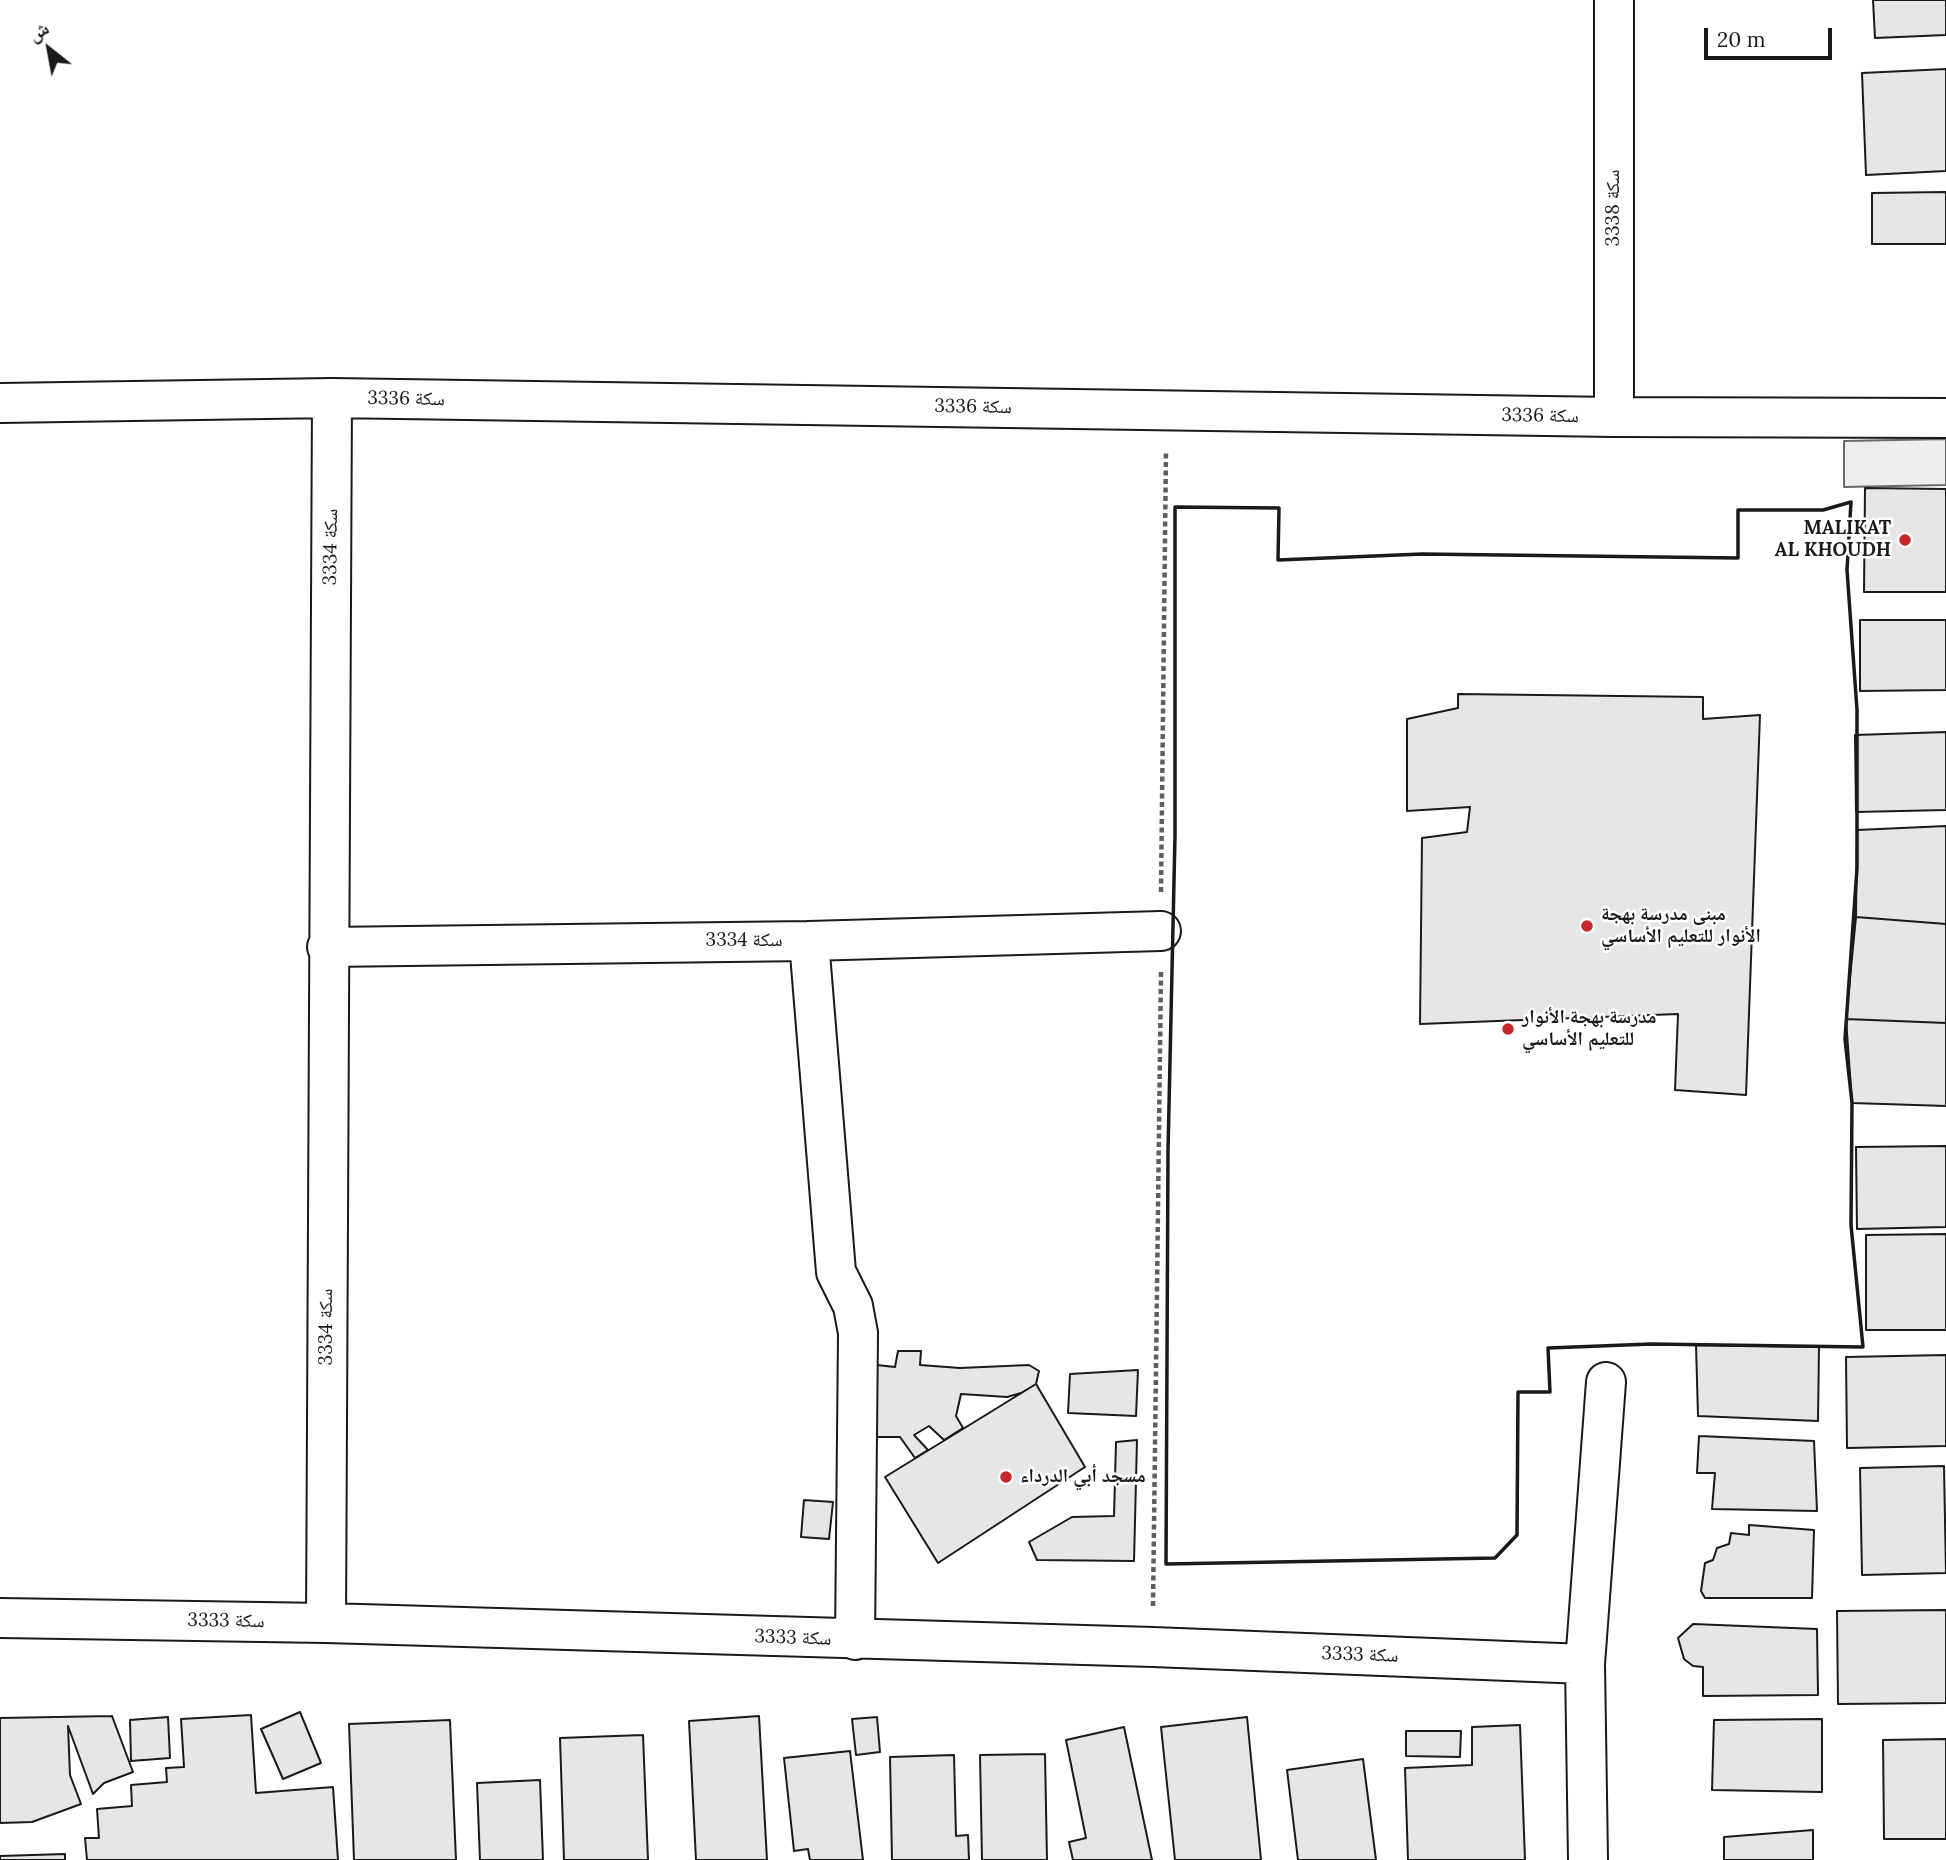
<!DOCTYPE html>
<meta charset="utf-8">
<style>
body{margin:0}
#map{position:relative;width:1946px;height:1860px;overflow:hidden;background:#fff;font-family:Lora,"Noto Naskh Arabic",serif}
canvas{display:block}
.north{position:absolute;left:14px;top:14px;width:70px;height:70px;-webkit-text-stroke:5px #fff;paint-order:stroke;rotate:329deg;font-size:19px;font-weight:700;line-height:28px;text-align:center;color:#1a1a1a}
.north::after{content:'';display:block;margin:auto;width:24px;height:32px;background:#1a1a1a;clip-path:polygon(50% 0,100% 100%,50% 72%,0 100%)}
.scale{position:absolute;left:1704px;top:28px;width:128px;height:32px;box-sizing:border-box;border:4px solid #1a1a1a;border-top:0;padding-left:9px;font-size:21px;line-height:24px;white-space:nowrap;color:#1a1a1a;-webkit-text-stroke:5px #fff;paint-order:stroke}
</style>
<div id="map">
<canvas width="1946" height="1860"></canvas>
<div class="north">ش</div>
<div class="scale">20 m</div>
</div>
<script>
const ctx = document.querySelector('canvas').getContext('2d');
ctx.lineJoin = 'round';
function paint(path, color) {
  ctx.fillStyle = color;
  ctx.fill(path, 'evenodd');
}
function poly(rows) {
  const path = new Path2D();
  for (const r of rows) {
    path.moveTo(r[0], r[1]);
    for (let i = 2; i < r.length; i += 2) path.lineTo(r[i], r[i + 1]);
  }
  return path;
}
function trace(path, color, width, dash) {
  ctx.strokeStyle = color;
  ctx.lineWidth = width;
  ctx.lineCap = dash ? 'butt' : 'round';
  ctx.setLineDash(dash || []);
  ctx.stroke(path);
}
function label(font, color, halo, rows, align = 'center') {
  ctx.font = font + ' Lora,"Noto Naskh Arabic",serif';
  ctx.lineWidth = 5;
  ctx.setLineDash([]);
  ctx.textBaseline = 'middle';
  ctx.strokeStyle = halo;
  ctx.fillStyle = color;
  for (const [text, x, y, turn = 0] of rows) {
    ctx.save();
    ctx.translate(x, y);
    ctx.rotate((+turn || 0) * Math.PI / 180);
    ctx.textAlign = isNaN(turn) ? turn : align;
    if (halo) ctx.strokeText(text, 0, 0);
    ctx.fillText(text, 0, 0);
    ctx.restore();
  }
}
const parking = poly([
 [1946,439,1946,485,1844,487,1844,441,1946,439]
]);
paint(parking, '#ededed');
trace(parking, '#6a6a6a', 2);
const building = poly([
 [1873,0,1946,0,1946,35,1875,38,1873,0],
 [1946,69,1946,171,1866,175,1862,73,1946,69],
 [1946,192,1946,244,1872,244,1872,193,1946,192],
 [1865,488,1946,489,1946,592,1864,592,1865,488],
 [1860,620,1946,620,1946,690,1860,691,1860,620],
 [1458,694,1703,697,1703,719,1760,715,1746,1095,1675,1090,1678,1014,1420,1024,1422,838,1467,832,1470,807,1407,811,1407,719,1458,708,1458,694],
 [1946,732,1946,810,1856,812,1855,735,1946,732],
 [1946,826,1946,924,1856,917,1857,830,1946,826],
 [1856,917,1946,924,1946,1023,1846,1019,1856,917],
 [1846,1019,1946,1023,1946,1106,1852,1103,1846,1019],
 [1946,1146,1946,1227,1857,1229,1856,1147,1946,1146],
 [1946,1234,1946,1330,1866,1330,1866,1235,1946,1234],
 [1696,1345,1819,1347,1818,1421,1698,1416,1696,1345],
 [898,1351,921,1351,920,1365,960,1368,1029,1365,1039,1371,1036,1384,1021,1393,1007,1397,961,1394,956,1416,963,1428,944,1440,929,1426,914,1435,928,1450,915,1458,900,1437,875,1437,877,1365,895,1367,898,1351],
 [1946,1355,1946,1446,1847,1448,1846,1357,1946,1355],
 [1138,1370,1136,1416,1068,1413,1070,1374,1138,1370],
 [1036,1384,1085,1467,938,1563,885,1477,1036,1384],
 [1699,1436,1814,1441,1817,1511,1712,1509,1715,1473,1697,1473,1699,1436],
 [1137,1440,1134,1561,1037,1560,1029,1542,1072,1517,1114,1516,1116,1442,1137,1440],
 [1944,1466,1946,1573,1862,1575,1860,1468,1944,1466],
 [804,1500,833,1502,829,1539,801,1537,804,1500],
 [1749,1525,1814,1530,1812,1598,1705,1598,1701,1591,1705,1563,1713,1560,1717,1548,1729,1544,1731,1533,1749,1535,1749,1525],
 [1946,1610,1946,1703,1838,1704,1837,1611,1946,1610],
 [1693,1624,1817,1629,1818,1695,1703,1696,1703,1667,1693,1666,1684,1659,1678,1638,1693,1624],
 [300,1712,321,1763,283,1779,261,1729,300,1712],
 [251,1715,256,1793,333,1787,338,1860,87,1860,85,1838,99,1838,97,1809,132,1806,131,1785,167,1782,166,1768,184,1767,181,1719,251,1715],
 [112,1716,133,1772,104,1783,93,1794,68,1726,70,1775,81,1804,32,1822,0,1823,0,1718,112,1716],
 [759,1716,767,1860,696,1860,689,1721,759,1716],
 [168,1717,170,1758,131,1761,130,1720,168,1717],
 [877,1717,880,1752,856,1755,852,1719,877,1717],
 [1247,1717,1261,1860,1175,1860,1161,1727,1247,1717],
 [1822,1719,1822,1792,1712,1790,1714,1720,1822,1719],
 [450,1720,456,1860,354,1860,349,1724,450,1720],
 [1520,1725,1525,1860,1408,1860,1405,1768,1472,1765,1472,1727,1520,1725],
 [1124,1727,1152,1860,1073,1860,1069,1842,1086,1838,1066,1740,1124,1727],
 [1406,1731,1461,1731,1460,1757,1406,1756,1406,1731],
 [643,1735,648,1860,564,1860,560,1738,643,1735],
 [1946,1739,1946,1839,1884,1839,1883,1740,1946,1739],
 [850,1751,863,1860,810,1860,808,1849,794,1851,784,1758,850,1751],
 [1045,1754,1047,1860,982,1860,980,1755,1045,1754],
 [954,1755,956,1836,968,1835,969,1860,892,1860,890,1757,954,1755],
 [1363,1759,1376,1860,1298,1860,1287,1770,1363,1759],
 [540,1780,543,1860,480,1860,477,1783,540,1780],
 [1813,1830,1813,1860,1724,1860,1724,1837,1813,1830],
 [65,1854,65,1860,0,1860,0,1856,65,1854]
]);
paint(building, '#e6e6e6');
trace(building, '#1a1a1a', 2);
const street = poly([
 [0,403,332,398,1614,417,1946,418],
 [1614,417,1614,0],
 [809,941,836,1272,853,1306,858,1333,855,1640],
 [327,947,809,941,1161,931],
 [0,1618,326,1623,1153,1647,1585,1664],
 [326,1623,332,398],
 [1588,1860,1585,1664,1606,1382]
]);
trace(street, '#1a1a1a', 42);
trace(poly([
 [1161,892,1166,450],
 [1153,1606,1161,971]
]), '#5f5f5f', 4.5, [5, 3.5]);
trace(street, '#fff', 38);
trace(poly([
 [1851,502,1847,570,1857,710,1857,868,1845,1039,1852,1103,1851,1225,1863,1347,1651,1344,1548,1348,1550,1392,1518,1392,1517,1535,1495,1558,1166,1564,1168,1151,1175,836,1175,507,1279,508,1278,560,1422,554,1738,558,1738,510,1823,510,1851,502]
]), '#1a1a1a', 3.5);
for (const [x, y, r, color] of [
 [1905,540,7,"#c62828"],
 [1587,926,7,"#c62828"],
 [1508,1029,7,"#c62828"],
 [1006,1477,7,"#c62828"]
]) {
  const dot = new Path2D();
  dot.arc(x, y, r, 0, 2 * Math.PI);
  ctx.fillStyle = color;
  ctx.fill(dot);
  trace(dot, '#fff', 2.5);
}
label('19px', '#1a1a1a', '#fff', [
 ["سكة 3338",1614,208,-90],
 ["سكة 3336",406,399,1],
 ["سكة 3336",973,407,1],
 ["سكة 3336",1540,416,1],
 ["سكة 3334",331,547,-89],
 ["سكة 3334",744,941],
 ["سكة 3334",327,1327,-90],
 ["سكة 3333",226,1621,1],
 ["سكة 3333",793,1638,2],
 ["سكة 3333",1360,1655,2]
]);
label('bold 19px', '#1a1a1a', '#fff', [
 ["MALIKAT",1891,529,"right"],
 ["AL KHOUDH",1891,551,"right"],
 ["مبنى مدرسة بهجة",1601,915],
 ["الأنوار للتعليم الأساسي",1601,937],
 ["مدرسة بهجة الأنوار",1522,1018],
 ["للتعليم الأساسي",1522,1040],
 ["مسجد أبي الدرداء",1020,1477]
], 'left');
</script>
